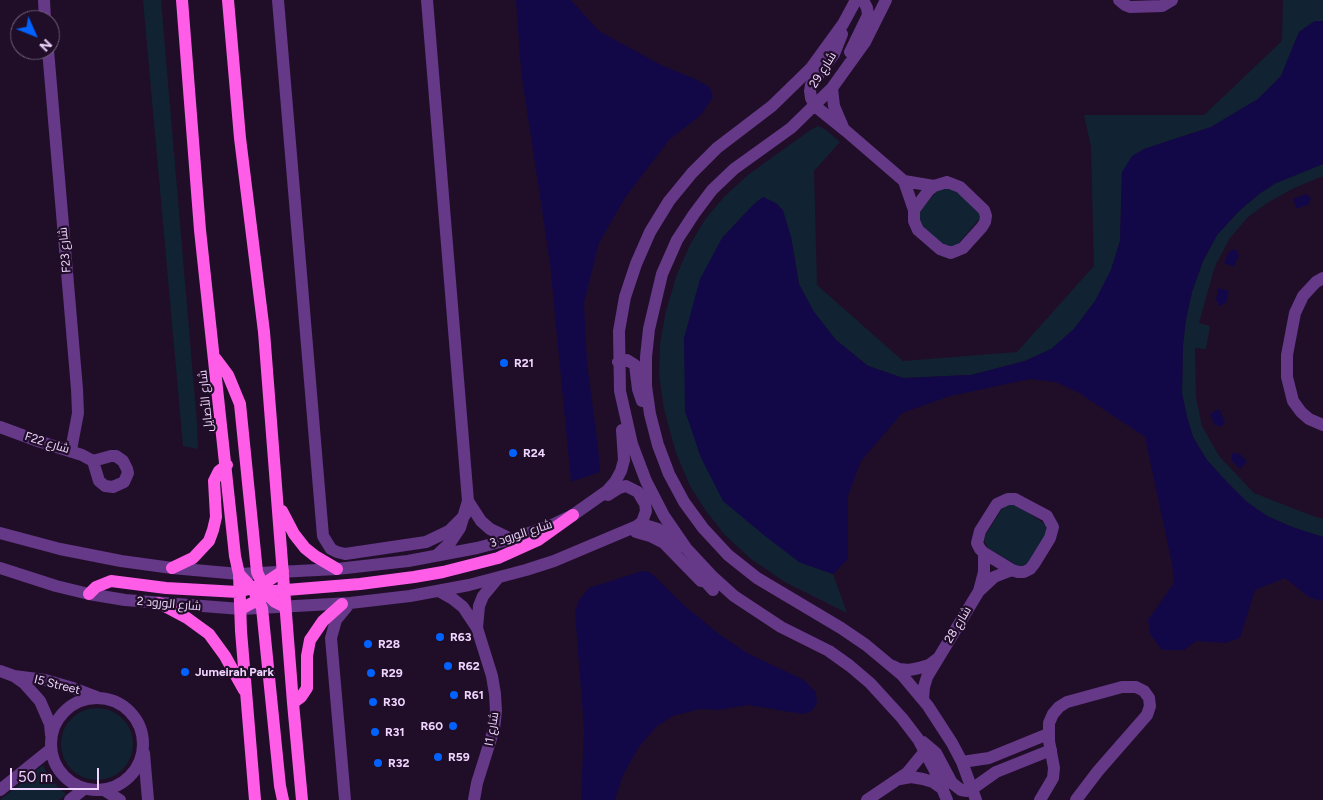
<!DOCTYPE html>
<meta charset="utf-8">
<style>
body{margin:0}
#map{position:relative;width:1323px;height:800px;overflow:hidden;background:#200e28;font-family:Figtree,sans-serif}
canvas{display:block}
.north{position:absolute;left:10px;top:10px;width:50px;height:50px;box-sizing:border-box;background:#200e28;border:1px solid #735e7e;border-radius:50%;rotate:134deg;font-size:14px;font-weight:700;line-height:20px;text-align:center;color:#f0d5ff}
.north::after{content:'';display:block;margin:auto;width:18px;height:22px;background:#0162ff;clip-path:polygon(50% 0,100% 100%,50% 72%,0 100%)}
.scale{position:absolute;left:10px;top:768px;width:89px;height:22px;box-sizing:border-box;border:2px solid #f0d5ff;border-top:0;padding-left:6px;font-size:15px;line-height:18px;white-space:nowrap;color:#f0d5ff;-webkit-text-stroke:4px #200e28;paint-order:stroke}
</style>
<div id="map">
<canvas width="1323" height="800"></canvas>
<div class="north">N</div>
<div class="scale">50 m</div>
</div>
<script>
const ctx = document.querySelector('canvas').getContext('2d');
ctx.lineJoin = 'round';
function paint(path, color) {
  ctx.fillStyle = color;
  ctx.fill(path, 'evenodd');
}
function poly(rows) {
  const path = new Path2D();
  for (const r of rows) {
    if (r.length === 3) {
      path.moveTo(r[0] + r[2], r[1]);
      path.arc(r[0], r[1], r[2], 0, 2 * Math.PI);
      continue;
    }
    path.moveTo(r[0], r[1]);
    for (let i = 2; i < r.length; i += 2) path.lineTo(r[i], r[i + 1]);
  }
  return path;
}
function trace(path, color, width, dash) {
  ctx.strokeStyle = color;
  ctx.lineWidth = width;
  ctx.lineCap = dash ? 'butt' : 'round';
  ctx.setLineDash(dash || []);
  ctx.stroke(path);
}
function label(font, color, halo, rows, align = 'center') {
  ctx.font = font + ' Figtree,Cairo,sans-serif';
  ctx.lineWidth = 4.5;
  ctx.setLineDash([]);
  ctx.textBaseline = 'middle';
  ctx.strokeStyle = halo;
  ctx.fillStyle = color;
  for (const [text, x, y, turn = 0] of rows) {
    ctx.save();
    ctx.translate(x, y);
    ctx.rotate((+turn || 0) * Math.PI / 180);
    ctx.textAlign = isNaN(turn) ? turn : align;
    if (halo) ctx.strokeText(text, 0, 0);
    ctx.fillText(text, 0, 0);
    ctx.restore();
  }
}
paint(poly([
 [143,0,161,0,197,423,198,449,183,446],
 [1283,0,1323,0,1323,21,1315,21,1299,32,1281,76,1258,99,1211,127,1144,149,1122,172,1120,241,1111,270,1095,301,1074,329,1051,349,1025,361,971,375,903,378,868,366,836,340,814,312,799,284,791,237,763,197,754,204,722,238,799,562,833,574,847,613,785,582,751,559,725,535,706,511,690,486,676,453,664,409,659,374,660,343,666,311,677,274,691,243,706,218,725,196,749,174,812,129,818,126,826,130,840,142,814,171,817,285,903,361,1017,352,1094,266,1091,147,1084,115,1204,115,1282,41],
 [1323,164,1323,176,1292,189,1267,203,1247,218,1230,238,1215,266,1199,323,1210,326,1206,349,1195,348,1196,397,1202,426,1219,456,1254,493,1310,515,1323,519,1323,537,1292,527,1267,516,1247,502,1226,481,1207,460,1193,437,1187,417,1182,393,1183,345,1186,319,1192,292,1203,261,1217,235,1239,211,1259,194,1276,183],
 [949,185,979,209,980,218,957,245,948,248,919,224,919,211,941,187],
 [1007,504,1016,505,1042,522,1046,525,1047,530,1046,535,1028,563,1020,567,988,548,984,540,985,536,1003,507],
 [97,744,36],
 [43,765,48,775,58,787,66,794,59,800,0,800]
]), '#112232');
paint(poly([
 [516,0,571,0,599,31,659,64,695,79,710,87,713,97,701,115,669,140,625,198,599,243,584,303,587,363,598,446,600,472,571,482,550,263,521,71],
 [1315,21,1323,21,1323,164,1276,183,1259,194,1239,211,1217,235,1203,261,1192,292,1186,319,1183,345,1182,393,1187,417,1193,437,1207,460,1226,481,1247,502,1267,516,1292,527,1323,537,1323,601,1310,598,1285,578,1255,590,1240,638,1225,643,1196,641,1184,650,1162,650,1150,634,1148,620,1174,583,1172,564,1145,437,1079,393,1056,382,1030,379,950,396,902,413,861,461,848,496,848,559,833,574,799,562,765,536,723,501,701,458,685,411,684,338,700,279,722,238,754,204,763,197,776,203,783,210,791,237,799,284,814,312,836,340,868,366,903,378,971,375,1025,361,1051,349,1074,329,1095,301,1111,270,1120,241,1122,172,1132,156,1144,149,1211,127,1258,99,1281,76,1299,32],
 [1306,194,1311,198,1309,204,1297,209,1293,199],
 [1234,249,1237,251,1237,254,1239,255,1234,267,1224,263,1229,251,1231,251],
 [1218,288,1229,291,1226,304,1224,303,1221,306,1218,305,1218,302,1216,301],
 [1219,409,1225,422,1221,427,1217,425,1215,426,1210,414],
 [1234,452,1237,454,1239,453,1247,462,1240,469,1231,460,1232,458,1231,455],
 [642,571,650,572,686,607,719,634,747,653,804,680,816,692,817,703,812,711,803,714,748,705,718,710,700,709,673,716,656,727,639,747,623,775,615,800,581,800,584,730,575,612,579,600,589,588]
]), '#120847');
trace(poly([
 [44,0,45,20],
 [278,0,323,536,331,549,337,552,345,554,426,542,449,531,465,515],
 [427,0,468,501,460,528,450,543,437,555],
 [856,0,843,24,811,68,772,106,717,148,692,173,669,201,650,232,636,264,625,297,619,331,620,391,632,444,646,481,664,516,686,548,713,577,734,596,781,627,829,651,850,666,870,683,902,718,918,739,934,769,947,800],
 [886,0,865,42,832,88,791,128,734,169,712,190,694,214,677,240,662,274,649,329,646,357,646,386,650,414,658,445,669,474,684,502,703,528,728,555,757,578,841,628,866,645,902,675,928,706,952,743,962,762,976,800],
 [1119,0,1125,5,1130,7,1162,6,1172,0],
 [842,34,834,54,811,85,810,91,811,98,815,106,846,131,904,181,914,210],
 [48,50,77,389,78,413,71,450],
 [850,52,868,15,867,8,863,0],
 [832,88,834,106,843,127],
 [904,181,934,186],
 [947,182,960,187,984,210,986,216,985,222,982,227,963,248,951,253,940,249,918,230,914,221,914,210,929,190,934,186,947,182],
 [1323,278,1316,282,1303,296,1295,313,1287,355,1287,377,1293,401,1301,412,1309,419,1323,425],
 [618,362,627,360,635,365,638,389,642,401],
 [0,427,38,441,82,455,93,461],
 [111,456,116,456,123,461,127,469,128,473,124,482,113,487,105,486,99,481,93,461,111,456],
 [608,495,619,488,626,486,638,492,645,504,646,511,642,522,637,526],
 [1008,499,1015,499,1047,516,1053,527,1050,538,1034,564,1030,569,1024,572,1018,572,1012,570,984,553,980,549,977,543,980,531,997,504,1008,499],
 [468,501,481,521,490,529,511,539],
 [636,532,650,536,664,543,701,581],
 [0,533,60,549,121,561,172,568,239,574,337,569,408,561,477,548,511,539,550,526,573,515,607,491,615,482,621,471,624,460,622,430],
 [0,568,56,586,89,594,125,600,241,609,350,603,410,596,469,585,526,570,554,561,637,526,648,526,658,529,666,534,678,547],
 [696,571,713,590],
 [439,591,453,599,463,607,477,628,492,676,495,694,496,711,494,729,477,783,474,800],
 [979,591,984,572,984,553],
 [477,628,479,606,483,596,498,578],
 [893,666,899,669,909,670,919,668,929,665,937,659],
 [0,671,14,676,45,680,73,688,97,697],
 [14,676,24,683,40,701,50,724,51,735],
 [97,744,46],
 [923,699,924,687,927,677,979,591,994,577,1012,570],
 [923,742,936,753,952,783,961,790,967,791,972,789,996,772,1051,750],
 [144,753,148,800],
 [962,762,989,758,1048,734],
 [900,779,911,777,923,779,933,782,943,789],
 [0,790,51,749],
 [104,790,120,800],
 [70,800,84,789],
 [345,800,331,638,336,620,350,603],
 [867,800,907,773,925,751],
 [1040,800,1053,778,1054,768,1049,741,1049,723,1053,714,1059,707,1067,702,1122,687,1136,687,1144,691,1149,698,1150,706,1147,715,1098,771,1076,800]
]), '#653888', 12);
trace(poly([
 [182,0,200,230,235,556,239,574,241,631,255,800],
 [228,0,240,138,264,332,293,703,302,800],
 [216,359,228,375,240,404,257,572,267,594,275,602,285,607],
 [282,511,294,534,305,548,315,556,337,569],
 [172,568,193,558,209,541,213,530,216,517,214,481,219,471,227,465],
 [239,574,253,589,262,608,280,786,283,800],
 [89,594,96,587,111,581,166,588,238,592,262,585,283,571],
 [159,603,187,618,209,634,225,656,244,690],
 [241,609,274,591,360,584,414,577,443,572,498,558,538,540,573,515],
 [293,703,301,697,307,688,307,656,310,640,323,621,342,604]
]), '#ff5ce8', 12);
for (const [x, y, r, color] of [
 [504,363,5,"#0162ff"],
 [513,453,5,"#0162ff"],
 [440,637,5,"#0162ff"],
 [368,644,5,"#0162ff"],
 [448,666,5,"#0162ff"],
 [185,672,5,"#0162ff"],
 [371,673,5,"#0162ff"],
 [454,695,5,"#0162ff"],
 [373,702,5,"#0162ff"],
 [453,726,5,"#0162ff"],
 [375,732,5,"#0162ff"],
 [438,757,5,"#0162ff"],
 [378,763,5,"#0162ff"]
]) {
  const dot = new Path2D();
  dot.arc(x, y, r, 0, 2 * Math.PI);
  ctx.fillStyle = color;
  ctx.fill(dot);
  trace(dot, '#200e28', 2);
}
label('12px', '#f0d5ff', '#200e28', [
 ["شارع 29",823,70,-58],
 ["F23 شارع",65,250,-95],
 ["شارع الأصايل",206,401,-96],
 ["F22 شارع",47,443,17],
 ["شارع الورود 3",521,534,-18],
 ["شارع الورود 2",169,604,5],
 ["شارع 28",958,625,-59],
 ["I5 Street",57,685,14],
 ["I1 شارع",492,729,-80]
]);
label('bold 12px', '#f0d5ff', '#200e28', [
 ["R21",514,363],
 ["R24",523,453],
 ["R63",450,637],
 ["R28",378,644],
 ["R62",458,666],
 ["Jumeirah Park",195,672],
 ["R29",381,673],
 ["R61",464,695],
 ["R30",383,702],
 ["R60",443,726,"right"],
 ["R31",385,732],
 ["R59",448,757],
 ["R32",388,763]
], 'left');
</script>
